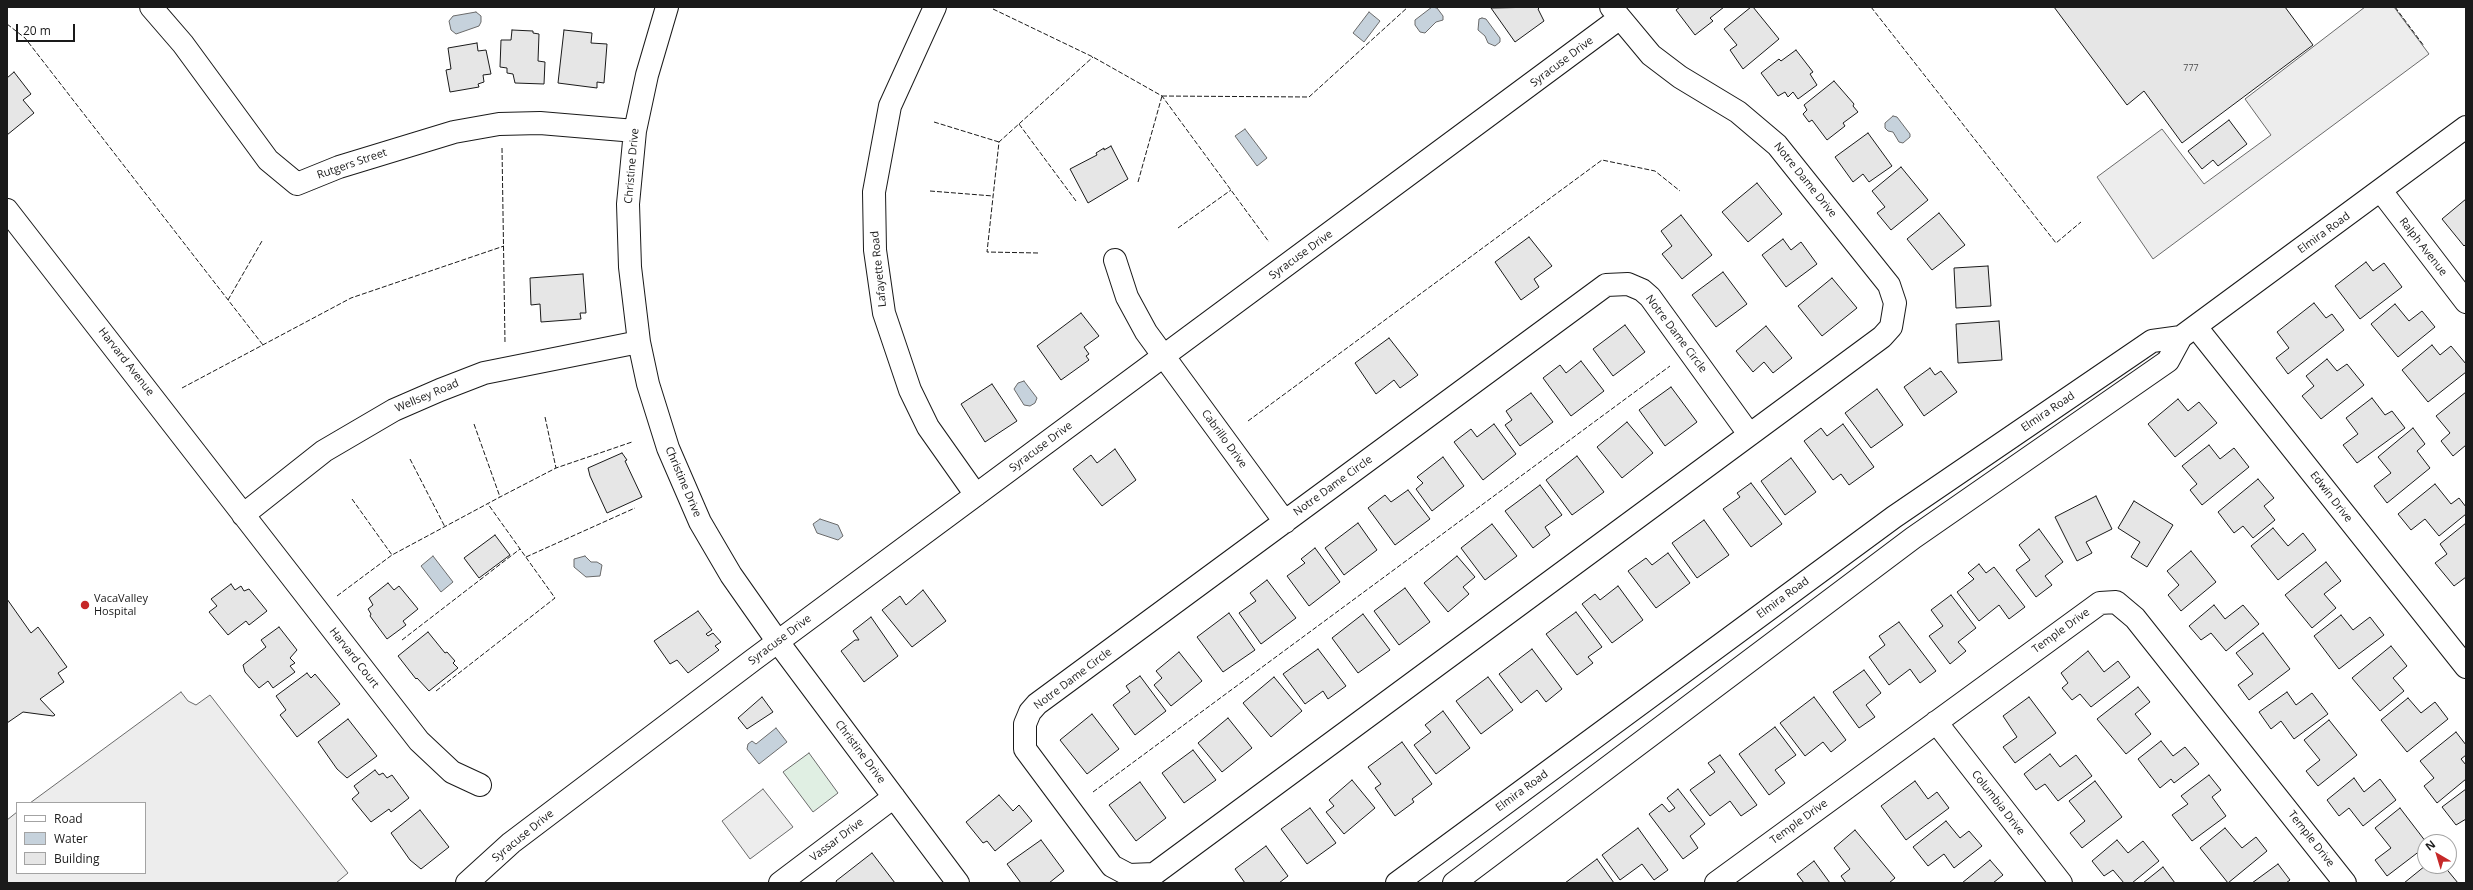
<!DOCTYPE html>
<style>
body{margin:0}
#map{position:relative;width:2473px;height:890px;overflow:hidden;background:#fff;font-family:"Open Sans",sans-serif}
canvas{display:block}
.frame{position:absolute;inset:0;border:8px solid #1a1a1a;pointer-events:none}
.legend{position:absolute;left:16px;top:802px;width:130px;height:72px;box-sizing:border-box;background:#fff;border:1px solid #a3a3a3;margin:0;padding:5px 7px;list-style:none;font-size:12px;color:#1a1a1a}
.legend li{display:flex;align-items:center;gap:8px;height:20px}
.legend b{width:20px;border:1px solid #a3a3a3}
.north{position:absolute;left:2417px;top:834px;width:40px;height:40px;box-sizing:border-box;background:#fff;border:1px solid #a3a3a3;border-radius:50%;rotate:322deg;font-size:11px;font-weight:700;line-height:16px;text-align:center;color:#1a1a1a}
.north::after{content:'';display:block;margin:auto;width:14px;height:18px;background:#c62828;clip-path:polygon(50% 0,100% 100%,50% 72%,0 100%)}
.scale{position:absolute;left:16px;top:24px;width:59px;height:18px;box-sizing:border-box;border:2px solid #1a1a1a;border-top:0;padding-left:5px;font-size:12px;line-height:14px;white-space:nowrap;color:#1a1a1a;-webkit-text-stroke:3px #fff;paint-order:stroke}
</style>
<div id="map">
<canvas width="2473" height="890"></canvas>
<div class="frame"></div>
<ul class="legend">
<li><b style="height:5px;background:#fff"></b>Road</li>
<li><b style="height:11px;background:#c6d2dc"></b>Water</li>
<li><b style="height:11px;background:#e6e6e6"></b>Building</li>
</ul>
<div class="north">N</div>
<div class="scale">20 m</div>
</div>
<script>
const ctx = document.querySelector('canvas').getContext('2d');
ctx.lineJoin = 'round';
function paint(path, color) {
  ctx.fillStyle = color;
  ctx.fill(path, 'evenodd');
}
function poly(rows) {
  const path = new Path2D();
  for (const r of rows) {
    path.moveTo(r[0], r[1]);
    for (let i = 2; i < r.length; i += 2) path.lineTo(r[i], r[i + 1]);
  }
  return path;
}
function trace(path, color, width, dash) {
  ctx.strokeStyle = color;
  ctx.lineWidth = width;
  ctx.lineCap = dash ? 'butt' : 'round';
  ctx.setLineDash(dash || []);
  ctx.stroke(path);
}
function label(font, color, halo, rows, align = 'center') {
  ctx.font = font + ' "Open Sans",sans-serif';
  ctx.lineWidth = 3;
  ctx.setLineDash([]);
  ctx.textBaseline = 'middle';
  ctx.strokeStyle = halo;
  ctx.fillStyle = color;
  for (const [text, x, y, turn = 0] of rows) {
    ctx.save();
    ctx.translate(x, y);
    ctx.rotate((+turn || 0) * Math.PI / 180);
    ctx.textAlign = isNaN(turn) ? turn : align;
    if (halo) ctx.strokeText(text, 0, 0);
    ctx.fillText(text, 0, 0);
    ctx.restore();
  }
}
const green = poly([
 [809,753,838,793,813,812,783,772,809,753]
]);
paint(green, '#e0efe3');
trace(green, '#6a6a6a', 1);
const parking = poly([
 [2365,7,2394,7,2429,54,2153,259,2097,177,2162,129,2204,184,2271,135,2245,99,2365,7],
 [181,692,188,701,196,705,210,695,348,873,336,883,7,883,7,820,17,812,17,873,145,873,145,803,30,803,181,692],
 [763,789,793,827,750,859,722,821,763,789]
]);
paint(parking, '#ededed');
trace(parking, '#6a6a6a', 1);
const water = poly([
 [1432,7,1437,8,1443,16,1443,20,1436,22,1425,33,1420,32,1415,25,1415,20,1432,7],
 [476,12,481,16,481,22,479,26,456,34,451,30,449,21,453,16,476,12],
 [1369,12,1380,21,1364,42,1353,33,1369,12],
 [1482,18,1486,19,1500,38,1500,42,1495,46,1488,43,1485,36,1478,30,1479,19,1482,18],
 [1893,116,1897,117,1910,134,1910,137,1903,143,1899,142,1893,132,1888,131,1885,128,1885,123,1893,116],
 [1245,129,1267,158,1257,166,1235,136,1245,129],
 [1024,381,1037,398,1035,403,1030,406,1024,405,1014,389,1018,383,1024,381],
 [820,519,838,525,843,536,838,540,817,533,813,524,820,519],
 [433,556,453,582,441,592,421,566,433,556],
 [585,556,591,562,597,562,602,565,600,576,586,577,574,567,574,559,585,556],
 [776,728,787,742,759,764,747,749,748,744,752,741,756,744,776,728]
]);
paint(water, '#c6d2dc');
trace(water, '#6a6a6a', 1);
const building = poly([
 [1540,7,1538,9,1544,21,1515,42,1491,8,1540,7],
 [1680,7,1724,7,1710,18,1713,21,1695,35,1676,10,1680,7],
 [1751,7,1753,7,1779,39,1743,69,1730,50,1737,45,1724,29,1751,7],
 [2054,7,2285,7,2313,45,2182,143,2144,91,2127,105,2054,7],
 [512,30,533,31,533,33,539,34,538,61,545,62,544,84,515,83,513,74,507,73,507,68,500,67,501,40,511,40,512,30],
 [564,30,592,33,591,43,607,44,604,83,597,82,597,88,558,83,564,30],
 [477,43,478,51,486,50,491,74,483,75,484,82,478,84,479,87,450,92,446,70,451,69,448,48,477,43],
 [1796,50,1813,72,1810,74,1817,85,1798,99,1793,92,1788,97,1785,92,1778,96,1761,73,1779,59,1781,61,1796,50],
 [14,72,31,94,23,100,34,113,7,135,7,78,14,72],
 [1834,81,1854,104,1853,106,1858,112,1843,123,1845,126,1827,140,1812,120,1809,122,1803,114,1807,110,1804,105,1834,81],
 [2229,120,2247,144,2218,166,2213,160,2202,169,2188,151,2229,120],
 [1868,133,1892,166,1869,182,1863,174,1853,182,1835,157,1868,133],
 [1111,146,1128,179,1088,203,1070,169,1097,155,1096,153,1104,148,1104,150,1111,146],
 [1901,167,1928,200,1891,230,1877,213,1885,207,1872,191,1901,167],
 [1757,183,1782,214,1748,242,1722,212,1757,183],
 [2466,199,2466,244,2464,246,2442,219,2466,199],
 [1939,213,1965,245,1932,270,1907,239,1939,213],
 [1681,215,1712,255,1682,279,1662,254,1672,246,1661,231,1681,215],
 [1529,237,1552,266,1534,279,1539,287,1521,300,1495,262,1529,237],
 [1783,239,1791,250,1801,242,1817,264,1786,287,1762,255,1783,239],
 [2366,262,2373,271,2384,263,2402,287,2360,319,2335,286,2366,262],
 [1988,266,1991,306,1956,308,1954,268,1988,266],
 [1723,272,1747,304,1716,327,1692,295,1723,272],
 [583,274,586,313,580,313,581,319,541,322,540,304,531,305,530,278,583,274],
 [1832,278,1857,308,1822,336,1798,306,1832,278],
 [2314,303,2326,318,2332,314,2344,330,2288,374,2276,358,2289,348,2277,332,2314,303],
 [2395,304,2409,321,2422,311,2435,327,2398,357,2371,324,2395,304],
 [1081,313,1099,336,1084,347,1089,354,1086,356,1089,360,1061,380,1037,346,1081,313],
 [1999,321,2002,360,1958,363,1956,324,1999,321],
 [1625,325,1645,352,1613,376,1593,349,1625,325],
 [1766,326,1792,358,1773,373,1764,362,1753,372,1736,351,1766,326],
 [1389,338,1418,375,1400,388,1394,380,1376,394,1355,363,1389,338],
 [2432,345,2440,355,2451,346,2466,364,2466,372,2428,402,2402,370,2432,345],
 [2327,359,2337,371,2347,364,2364,385,2321,419,2302,396,2314,386,2306,376,2327,359],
 [1581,361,1604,391,1571,416,1543,378,1560,365,1566,373,1581,361],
 [1930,368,1935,375,1941,371,1957,392,1924,416,1904,387,1930,368],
 [992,384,1017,421,985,442,961,404,992,384],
 [1671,387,1697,422,1665,446,1639,410,1671,387],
 [1877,389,1903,425,1871,448,1845,413,1877,389],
 [2466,392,2466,445,2453,456,2441,441,2450,433,2436,416,2466,392],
 [1531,393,1553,422,1520,446,1505,425,1512,420,1506,411,1531,393],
 [2372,398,2385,415,2392,411,2405,428,2357,463,2343,445,2358,434,2346,418,2372,398],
 [2178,399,2188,411,2199,402,2217,423,2175,457,2148,424,2178,399],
 [1627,422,1653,453,1622,478,1597,447,1627,422],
 [1494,424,1516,454,1483,480,1454,442,1471,429,1477,437,1494,424],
 [1843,424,1874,467,1849,485,1841,474,1833,480,1804,441,1821,428,1827,436,1843,424],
 [2413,428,2425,444,2417,451,2430,468,2387,503,2374,486,2391,473,2378,457,2413,428],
 [2209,445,2220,459,2234,448,2249,467,2202,505,2190,490,2197,484,2182,466,2209,445],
 [1115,449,1136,480,1102,506,1073,469,1091,455,1097,463,1115,449],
 [622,453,627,460,625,461,642,497,607,513,590,476,588,468,622,453],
 [1577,456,1604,492,1572,515,1546,480,1577,456],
 [1443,457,1464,486,1432,511,1416,489,1423,483,1417,477,1443,457],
 [1791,458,1816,492,1785,515,1761,481,1791,458],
 [2258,479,2274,498,2264,506,2275,520,2253,538,2243,526,2234,533,2218,512,2258,479],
 [1751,483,1782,524,1751,547,1723,509,1740,497,1737,493,1751,483],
 [2435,484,2451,504,2459,498,2466,507,2466,514,2439,536,2425,519,2411,530,2398,514,2435,484],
 [1540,485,1562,515,1545,527,1550,535,1533,548,1505,511,1540,485],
 [1408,490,1430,519,1395,545,1368,508,1385,495,1391,502,1408,490],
 [2096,496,2112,529,2086,542,2092,553,2077,561,2055,517,2096,496],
 [2134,501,2173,525,2147,567,2131,557,2140,542,2118,528,2134,501],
 [1704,520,1729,555,1697,578,1672,543,1704,520],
 [1358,523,1377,550,1344,575,1325,548,1358,523],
 [2466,523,2466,577,2454,586,2435,563,2447,554,2440,544,2466,523],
 [1492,524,1517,556,1485,580,1461,548,1492,524],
 [2273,528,2288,546,2303,533,2316,550,2278,580,2251,546,2273,528],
 [2039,529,2063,562,2045,576,2052,585,2036,597,2016,570,2030,560,2019,545,2039,529],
 [495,535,510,555,479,578,464,558,495,535],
 [1315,548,1340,582,1309,606,1287,576,1305,563,1301,559,1315,548],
 [2191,551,2216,582,2181,611,2168,595,2179,585,2167,571,2191,551],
 [1668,553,1690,583,1656,608,1628,571,1646,558,1652,565,1668,553],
 [1457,556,1475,577,1463,587,1469,594,1448,612,1424,583,1457,556],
 [2326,562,2341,581,2324,594,2336,608,2312,628,2285,595,2326,562],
 [1979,564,1986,573,1994,567,2025,607,2009,619,1999,605,1979,621,1957,592,1974,579,1968,573,1979,564],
 [1267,580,1296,618,1261,644,1239,613,1256,601,1250,593,1267,580],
 [388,583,394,590,399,586,418,609,403,621,406,625,387,639,370,616,371,614,368,609,373,605,369,598,388,583],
 [231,584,235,590,241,586,244,591,249,589,267,611,249,625,246,621,228,635,209,612,217,606,211,599,231,584],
 [1618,586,1643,620,1612,643,1582,604,1595,594,1600,600,1618,586],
 [1405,588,1430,622,1399,645,1374,611,1405,588],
 [923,590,946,621,912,647,882,610,900,596,906,605,923,590],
 [1951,595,1976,628,1958,642,1966,651,1950,664,1929,636,1943,626,1931,610,1951,595],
 [7,599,31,633,38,627,67,667,58,673,64,682,40,699,55,715,53,716,23,712,7,723,7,599],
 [2214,605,2225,619,2243,605,2259,624,2226,651,2211,633,2201,640,2189,626,2214,605],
 [698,611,712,630,706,634,708,636,713,633,721,642,715,646,719,650,688,673,677,660,670,664,654,641,698,611],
 [1576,612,1602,647,1588,657,1593,663,1577,675,1546,634,1576,612],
 [1229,613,1255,650,1223,672,1197,637,1229,613],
 [1363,614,1390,650,1358,673,1332,638,1363,614],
 [2341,615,2353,630,2370,617,2384,635,2339,669,2314,636,2341,615],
 [871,617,898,656,864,682,841,651,855,640,859,640,853,631,871,617],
 [1899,622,1936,671,1920,683,1910,669,1889,685,1869,657,1885,645,1879,636,1899,622],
 [279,627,297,650,290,658,295,663,290,666,295,672,273,688,268,681,259,688,245,672,243,665,266,647,261,640,279,627],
 [428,632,445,653,447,652,455,661,453,663,458,668,429,691,417,678,416,679,398,656,428,632],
 [2263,633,2290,669,2249,700,2238,685,2253,674,2236,653,2263,633],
 [2391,646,2407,666,2393,678,2404,691,2380,711,2352,678,2391,646],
 [1318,649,1346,686,1328,699,1323,691,1305,704,1283,674,1318,649],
 [1532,649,1562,689,1546,702,1537,690,1521,703,1499,674,1532,649],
 [2088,651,2104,672,2118,661,2130,677,2091,707,2080,694,2072,700,2062,688,2068,683,2061,673,2088,651],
 [1179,652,1202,681,1171,706,1154,685,1162,678,1156,671,1179,652],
 [1864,670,1881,693,1866,705,1875,717,1859,728,1833,692,1864,670],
 [307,673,311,678,315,674,340,704,297,737,280,715,286,710,276,696,307,673],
 [1140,676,1166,711,1135,735,1113,705,1130,692,1126,686,1140,676],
 [1274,677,1302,711,1271,737,1243,703,1274,677],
 [1488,677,1513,710,1481,734,1456,701,1488,677],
 [2138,687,2150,702,2135,714,2151,734,2126,754,2097,719,2138,687],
 [2287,692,2296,705,2312,693,2328,714,2294,739,2281,721,2271,729,2259,712,2287,692],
 [762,697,773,712,747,729,738,718,762,697],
 [1814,697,1846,740,1831,752,1823,742,1805,756,1780,723,1814,697],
 [2029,697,2056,733,2015,763,2003,747,2017,737,2003,716,2029,697],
 [2408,698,2421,713,2435,702,2448,719,2407,752,2381,720,2408,698],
 [1443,711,1470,748,1436,774,1414,745,1431,732,1425,725,1443,711],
 [1092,714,1119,749,1087,774,1060,740,1092,714],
 [1228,718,1252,748,1222,772,1198,743,1228,718],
 [348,719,377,756,347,778,337,769,318,742,348,719],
 [2329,720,2357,755,2318,786,2306,771,2320,760,2304,740,2329,720],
 [1775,727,1796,755,1775,770,1785,783,1769,795,1739,754,1775,727],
 [2456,732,2466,745,2466,755,2461,759,2466,765,2466,779,2437,803,2424,786,2434,778,2420,761,2456,732],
 [2161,741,2173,756,2185,747,2199,764,2174,783,2171,779,2160,788,2138,759,2161,741],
 [1402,742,1432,784,1412,799,1414,802,1395,816,1375,788,1381,784,1368,767,1402,742],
 [1193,750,1216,780,1184,803,1162,773,1193,750],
 [2050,754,2060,767,2076,755,2092,776,2058,801,2045,784,2036,790,2024,774,2050,754],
 [1720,755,1757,805,1741,816,1730,801,1710,816,1690,790,1715,772,1708,763,1720,755],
 [375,770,379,775,383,773,387,778,392,775,409,798,391,812,389,809,371,822,352,799,359,793,354,786,375,770],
 [2209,775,2221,790,2212,797,2226,816,2192,841,2172,815,2188,804,2181,796,2209,775],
 [2354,778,2364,792,2380,779,2396,800,2363,826,2349,808,2339,816,2327,800,2354,778],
 [1352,780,1375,808,1344,834,1326,812,1334,806,1329,800,1352,780],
 [1915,781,1928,799,1937,792,1949,808,1906,840,1881,806,1915,781],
 [2095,781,2122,817,2082,848,2070,833,2085,821,2069,801,2095,781],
 [1140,782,1166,818,1136,841,1109,805,1140,782],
 [1678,789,1705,824,1690,836,1698,848,1683,859,1649,814,1662,804,1669,812,1675,808,1667,798,1678,789],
 [2466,789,2466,819,2456,825,2442,807,2466,789],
 [999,795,1013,811,1019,805,1032,821,995,851,987,841,983,843,966,822,999,795],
 [1310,808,1336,843,1307,864,1281,829,1310,808],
 [2400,808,2426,842,2425,847,2387,876,2375,860,2391,848,2375,828,2400,808],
 [420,810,449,847,421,869,410,860,391,833,420,810],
 [1946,821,1960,838,1969,831,1982,846,1954,868,1944,854,1928,866,1913,847,1946,821],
 [1638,828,1668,870,1654,880,1642,864,1620,880,1602,855,1638,828],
 [2225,828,2242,848,2256,837,2267,851,2228,883,2200,848,2225,828],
 [1855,830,1895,878,1889,883,1846,883,1841,876,1850,869,1834,848,1855,830],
 [1041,840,1064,871,1049,883,1021,883,1007,864,1041,840],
 [2117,840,2128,853,2143,841,2159,861,2132,883,2124,883,2113,870,2104,876,2092,861,2117,840],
 [1266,846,1288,876,1279,883,1245,883,1235,869,1266,846],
 [872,853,895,883,837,883,836,881,872,853],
 [1597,859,1614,883,1565,883,1597,859],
 [1990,860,2003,875,1993,883,1962,883,1990,860],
 [1814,861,1830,883,1804,883,1797,874,1814,861],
 [2278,864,2290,880,2286,883,2252,883,2278,864],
 [2425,866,2444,866,2458,883,2404,883,2425,866],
 [2163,867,2175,883,2143,883,2163,867]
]);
paint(building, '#e6e6e6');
trace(building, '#1a1a1a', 1);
const minor = poly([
 [151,7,183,44,268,160,297,184,339,167,454,132,499,124,540,123,635,131],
 [667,7,647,75,635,131,628,204,630,267,639,342,648,384,668,448,700,522,731,575,778,642,958,883],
 [935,7,890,106,874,192,875,250,884,313,910,390,928,427,976,495],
 [1611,7,1651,55,1680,77,1738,112,1777,145,1889,285,1895,303,1891,327,1882,337,1154,874,1129,875,1112,866,1025,749,1025,724,1030,712,1037,704,1606,285,1628,284,1642,290,1650,297,1749,434],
 [2381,191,2466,302],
 [7,210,419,741,452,772,480,785],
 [1115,260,1127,297,1146,332,1285,522],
 [2196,327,2466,667],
 [243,515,324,451,394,410,440,390,484,373,639,342],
 [1936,722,2061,883],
 [467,883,511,843,753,660,1620,18],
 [780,883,894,797],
 [1716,883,2100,603,2116,602,2135,618,2345,883]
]);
const major = poly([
 [1397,883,1894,517,2152,341,2181,337,2466,127],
 [1454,883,1913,538,2168,361,2181,337]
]);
trace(minor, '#1a1a1a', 24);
trace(major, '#1a1a1a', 24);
trace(minor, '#fff', 22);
trace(major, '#fff', 22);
trace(poly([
 [1871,7,2056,243,2081,222],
 [2395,7,2424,46],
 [993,9,1093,57,1162,96,1269,242],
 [7,24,25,38,263,345],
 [1162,96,1309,97,1408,7],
 [934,122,999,142],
 [1019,124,1076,201],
 [502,148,505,343],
 [1138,182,1162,96],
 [930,191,993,196],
 [1178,228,1231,190],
 [1038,253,987,252,999,142,1093,57],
 [228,300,262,241],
 [182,388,351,298,504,246],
 [545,417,556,468],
 [1248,421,1602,160,1655,171,1680,191],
 [474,424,500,497],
 [410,459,445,527],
 [352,499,392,555],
 [526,557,635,508],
 [337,596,392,555,500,497,556,468,632,442],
 [402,640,520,549],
 [436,691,555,598,488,504],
 [1093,792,1670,366]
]), '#1a1a1a', 1, [5, 2]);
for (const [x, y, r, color] of [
 [85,605,5,"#c62828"]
]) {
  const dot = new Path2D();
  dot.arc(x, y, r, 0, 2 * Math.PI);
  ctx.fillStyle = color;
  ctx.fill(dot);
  trace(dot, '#fff', 1.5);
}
label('9px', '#4d4d4d', null, [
 ["777",2191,68]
]);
label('11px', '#1a1a1a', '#fff', [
 ["Syracuse Drive",1562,62,-37],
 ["Rutgers Street",352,164,-19],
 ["Christine Drive",632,166,-85],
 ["Notre Dame Drive",1805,180,51],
 ["Elmira Road",2324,233,-36],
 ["Ralph Avenue",2423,247,52],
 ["Syracuse Drive",1301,255,-36],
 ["Lafayette Road",879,269,-96],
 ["Notre Dame Circle",1676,334,53],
 ["Harvard Avenue",126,362,52],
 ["Wellsey Road",427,396,-23],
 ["Elmira Road",2048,412,-34],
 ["Cabrillo Drive",1224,439,54],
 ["Syracuse Drive",1041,447,-37],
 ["Christine Drive",683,482,67],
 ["Notre Dame Circle",1333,486,-36],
 ["Edwin Drive",2331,497,52],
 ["Elmira Road",1783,598,-36],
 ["Temple Drive",2061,631,-36],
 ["Syracuse Drive",780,640,-37],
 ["Harvard Court",354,658,52],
 ["Notre Dame Circle",1073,679,-37],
 ["Christine Drive",860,752,53],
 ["Elmira Road",1522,791,-36],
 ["Columbia Drive",1998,803,52],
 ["Temple Drive",1799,822,-36],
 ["Syracuse Drive",523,836,-39],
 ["Temple Drive",2311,839,52],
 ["Vassar Drive",837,840,-37]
]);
label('11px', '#1a1a1a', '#fff', [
 ["VacaValley",94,599],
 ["Hospital",94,612]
], 'left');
</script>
